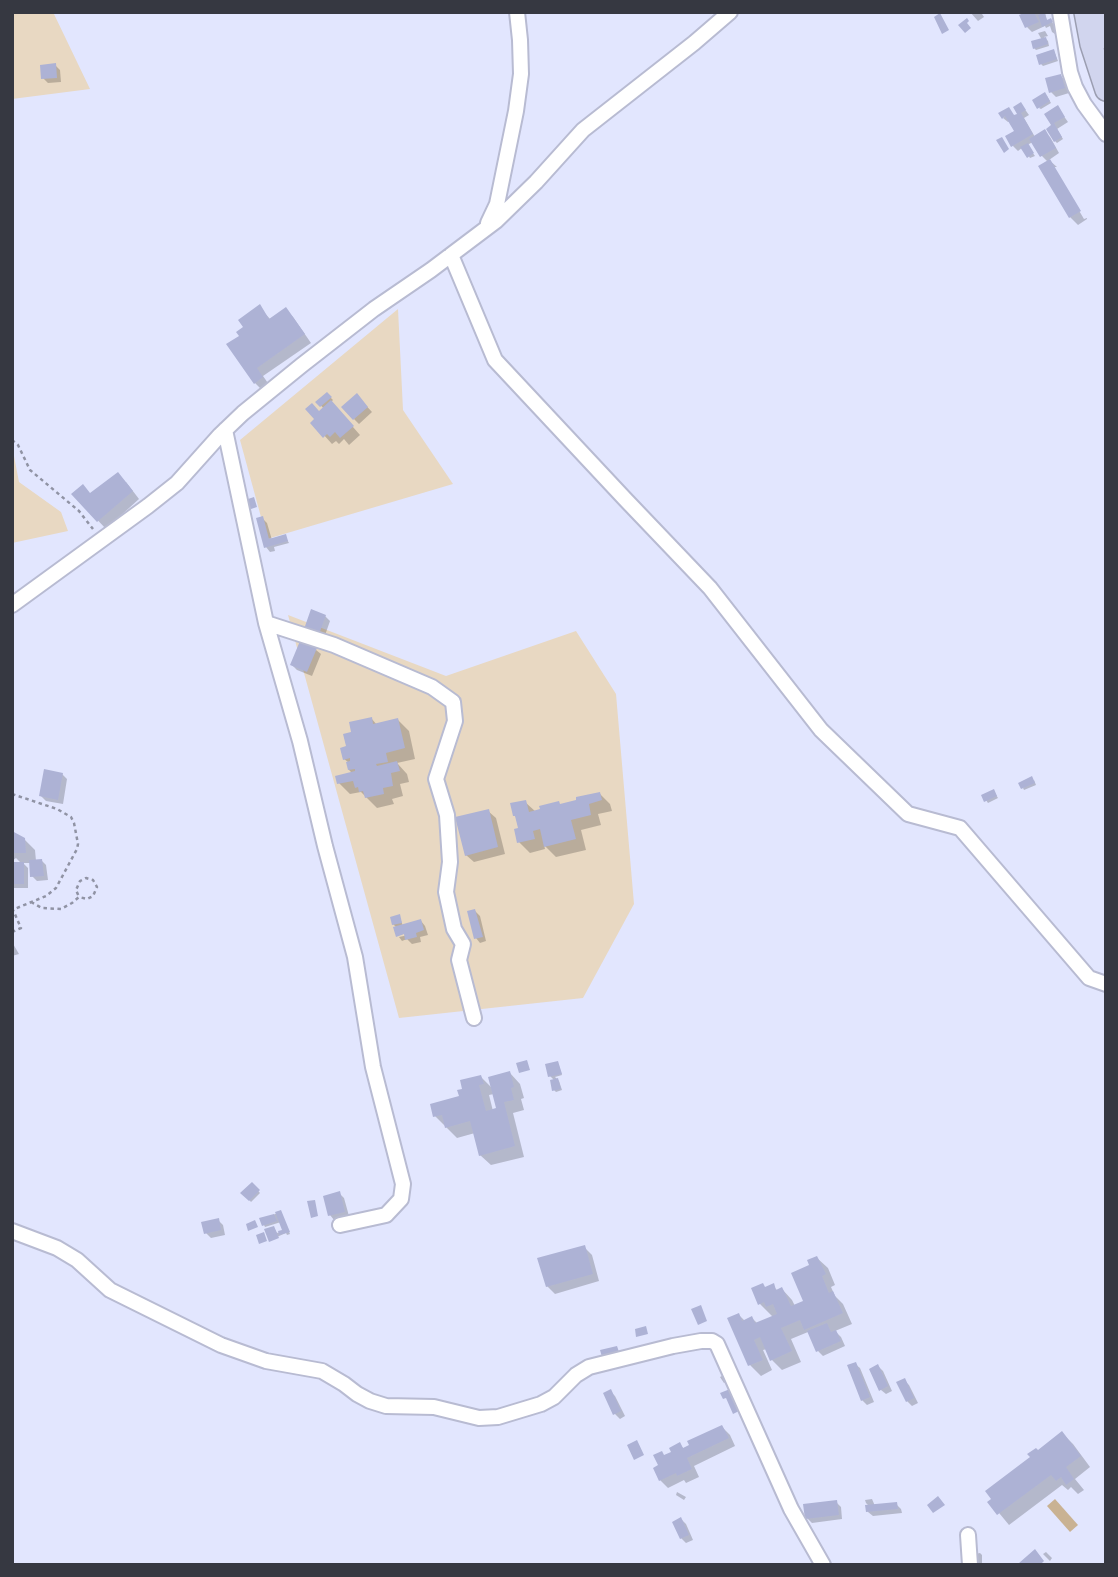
<!DOCTYPE html>
<style>
body{margin:0}
#map{position:relative;width:1118px;height:1577px;overflow:hidden;background:#e2e6fe;font-family:"Noto Sans",sans-serif}
canvas{display:block}
.frame{position:absolute;inset:0;border:14px solid #363841;pointer-events:none}
</style>
<div id="map">
<canvas width="1118" height="1577"></canvas>
<div class="frame"></div>
</div>
<script>
const ctx = document.querySelector('canvas').getContext('2d');
ctx.lineJoin = 'round';
function paint(path, color) {
  ctx.fillStyle = color;
  ctx.fill(path, 'evenodd');
}
function poly(rows) {
  const path = new Path2D();
  for (const r of rows) {
    path.moveTo(r[0], r[1]);
    for (let i = 2; i < r.length; i += 2) path.lineTo(r[i], r[i + 1]);
  }
  return path;
}
function trace(path, color, width, dash) {
  ctx.strokeStyle = color;
  ctx.lineWidth = width;
  ctx.lineCap = dash ? 'butt' : 'round';
  ctx.setLineDash(dash || []);
  ctx.stroke(path);
}
paint(poly([
 [12,12,53,12,90,89,12,99],
 [398,309,403,410,453,484,267,539,240,440],
 [12,455,14,456,19,482,61,512,68,531,12,543],
 [288,615,446,676,576,631,616,694,634,904,583,998,399,1018]
]), '#e8d8c2');
paint(poly([
 [1055,1499,1078,1525,1070,1532,1047,1506]
]), '#c9b293');
paint(poly([
 [970,12,984,12,982,14,984,17,978,21],
 [1030,12,1045,12,1047,21,1051,20,1055,27,1057,26,1061,51,1059,49,1055,34,1052,32,1050,26,1046,28,1045,26,1032,32,1027,27,1022,16],
 [1045,31,1048,36,1044,37,1048,41,1049,46,1036,50,1034,48,1042,40,1038,33],
 [1054,51,1058,61,1043,66,1041,64],
 [55,65,60,70,61,82,48,83,43,78],
 [1061,76,1066,81,1069,93,1056,97,1051,92],
 [1047,96,1051,103,1041,109,1039,108],
 [1021,104,1029,115,1024,118,1035,137,1044,132,1050,137,1059,153,1049,160,1057,167,1053,167,1084,219,1087,218,1087,219,1078,225,1070,217,1048,162,1042,156,1033,142,1027,145,1035,156,1030,158,1023,147,1018,151,1013,146,1016,131,1010,121,1008,122,1003,118,1009,109,1015,117,1020,114],
 [1058,108,1068,122,1057,129,1063,139,1057,143,1054,140,1052,124],
 [259,307,271,320,286,310,293,317,311,343,263,376,270,386,263,391,255,383,241,336],
 [327,394,333,400,331,402,360,435,349,445,344,439,339,444,336,441,332,444,313,423,324,409,318,402],
 [361,400,372,412,359,424,354,419],
 [126,482,139,499,106,529,73,494,91,494],
 [262,518,267,523,272,540,285,536,289,543,274,547,275,551,270,552,266,547],
 [325,616,330,621,323,641,310,636],
 [316,650,321,654,312,676,297,670,292,665],
 [371,718,377,725,398,720,409,731,415,759,397,763,407,774,409,782,400,784,403,796,392,799,394,804,377,808,361,792,350,794,339,783,353,774,349,770,348,762,344,759,353,733],
 [62,774,67,779,63,804,46,801,41,796],
 [1034,780,1036,785,1024,790,1023,788],
 [995,793,998,798,988,803,983,796],
 [600,794,610,804,612,811,598,814,601,825,581,830,586,850,556,857,544,845,545,849,530,853,519,842,520,830,518,819,514,815,525,802,536,812],
 [488,811,496,818,505,854,474,862,466,855],
 [12,832,24,839,35,850,36,861,42,861,46,865,48,880,37,881,32,876,31,863,23,863,28,868,28,888,12,888,12,863,22,864,16,858,12,861],
 [475,911,480,916,486,941,480,943,476,938],
 [399,916,403,926,421,921,425,926,428,935,420,937,421,942,412,944,407,939,402,941,399,937,413,934,412,931,397,936,397,928,393,924],
 [12,942,19,954,12,956],
 [558,1063,562,1075,555,1077,559,1081,562,1090,556,1092,554,1090,554,1080,550,1076],
 [510,1073,520,1084,524,1098,521,1099,524,1110,513,1113,524,1157,491,1165,480,1155,475,1133,457,1138,435,1116,461,1097,481,1077,493,1089],
 [494,1094,498,1110,493,1111,489,1095],
 [252,1184,260,1193,251,1202,243,1193],
 [339,1193,344,1198,349,1216,334,1220,330,1215],
 [281,1212,290,1234,287,1235,286,1233,270,1240,274,1228,277,1233,284,1231,281,1222,265,1227,261,1219],
 [218,1220,223,1225,225,1235,211,1238,206,1233],
 [584,1247,592,1255,599,1281,555,1294,547,1286],
 [817,1258,828,1268,835,1285,831,1287,835,1296,843,1304,852,1324,835,1331,841,1337,845,1346,823,1356,818,1351,808,1332,791,1339,801,1362,782,1370,772,1360,767,1349,763,1350,772,1370,761,1376,750,1365,739,1315,745,1321,752,1318,758,1324,773,1317,760,1304,753,1289,766,1289,773,1286,778,1291,782,1289,792,1300,795,1306,805,1302,811,1266],
 [855,1364,860,1368,874,1402,867,1405,862,1400],
 [878,1366,883,1371,892,1391,886,1394,881,1390],
 [724,1375,728,1381,724,1383,720,1377],
 [904,1380,909,1385,918,1403,912,1406,907,1401],
 [610,1391,615,1396,625,1416,620,1419,615,1414],
 [722,1427,730,1435,735,1446,694,1466,699,1477,686,1483,684,1480,668,1488,660,1480,660,1466,665,1456,673,1453,680,1445,684,1449],
 [1062,1433,1073,1444,1090,1467,1075,1479,1084,1490,1078,1494,1071,1487,1068,1490,1062,1485,1009,1525,990,1502,1038,1452],
 [677,1492,686,1497,684,1500,676,1495],
 [872,1499,875,1506,896,1504,901,1509,902,1513,873,1516,868,1512,869,1506,866,1503,865,1500],
 [836,1502,841,1507,842,1519,812,1523,807,1518],
 [681,1519,686,1524,693,1540,686,1543,681,1538],
 [1046,1552,1052,1558,1050,1561,1043,1554],
 [980,1553,982,1555,982,1563,977,1564,975,1562,975,1554]
]), '#0003');
paint(poly([
 [1026,12,1034,12,1039,22,1025,28,1019,15],
 [1044,12,1047,20,1051,18,1053,22,1042,27,1038,15],
 [940,13,949,30,942,34,934,17],
 [967,18,969,21,967,23,971,28,965,33,958,25],
 [1046,37,1048,44,1033,49,1031,41],
 [1054,49,1057,59,1039,65,1036,55],
 [56,63,57,78,41,79,40,65],
 [1061,74,1065,88,1049,93,1045,78],
 [1045,92,1050,101,1037,109,1032,100],
 [1021,102,1026,110,1021,113,1033,134,1011,147,1005,136,1014,131,1005,116,1002,119,998,113,1009,107,1014,115,1017,114,1013,107],
 [1058,105,1065,117,1054,123,1062,137,1054,142,1046,129,1051,125,1044,114],
 [1045,129,1056,148,1040,157,1029,139],
 [1002,137,1009,149,1004,153,996,140],
 [1028,143,1034,153,1027,158,1020,147],
 [1050,159,1081,211,1069,218,1038,166],
 [260,304,269,319,286,307,305,334,257,368,263,377,254,384,226,344,239,336,236,332,243,327,238,320],
 [327,392,332,397,320,407,315,402],
 [357,393,368,407,353,420,341,407],
 [331,400,354,426,340,438,335,432,330,437,327,434,323,438,310,423,314,419,305,409,312,403,319,411],
 [118,472,133,491,97,522,71,494,83,484,90,493],
 [254,497,257,507,248,510,245,500],
 [263,516,269,539,286,534,288,541,264,548,256,518],
 [311,609,326,615,318,637,303,632],
 [300,641,317,648,307,672,290,665],
 [372,717,373,724,398,718,405,748,386,753,388,762,376,764,377,766,397,761,400,771,391,773,393,786,383,788,384,794,365,798,363,791,359,792,358,787,355,788,353,781,337,784,335,776,355,771,355,769,348,770,346,762,350,761,350,758,343,760,340,748,346,746,343,734,351,732,349,722],
 [44,769,63,773,58,800,39,796],
 [1032,776,1035,783,1021,789,1018,783],
 [994,789,997,796,984,802,981,795],
 [600,792,602,800,589,804,591,815,571,820,576,839,544,847,540,829,533,831,535,839,517,843,514,829,518,828,515,816,513,816,510,803,526,800,529,812,540,809,539,806,559,801,560,804,576,800,576,797],
 [489,809,498,847,465,856,455,817],
 [12,831,25,838,26,853,12,853],
 [42,859,44,876,30,877,29,860],
 [12,862,24,862,24,884,12,884],
 [475,909,483,937,474,939,467,911],
 [400,914,402,923,392,925,390,917],
 [421,919,424,930,416,933,417,937,405,940,404,934,396,937,393,927],
 [527,1060,530,1070,519,1073,516,1063],
 [558,1061,562,1074,548,1077,545,1064],
 [510,1071,514,1087,511,1088,514,1100,504,1102,515,1146,479,1156,470,1121,445,1128,442,1115,433,1117,430,1104,459,1096,457,1090,462,1089,460,1080,481,1075,484,1084,479,1085,486,1111,496,1108,488,1077],
 [558,1078,561,1089,552,1091,550,1080],
 [252,1182,260,1190,249,1201,240,1193],
 [340,1191,345,1212,328,1216,323,1196],
 [315,1200,318,1216,311,1218,307,1201],
 [281,1210,290,1232,279,1235,278,1231,282,1230,275,1212],
 [274,1214,277,1221,262,1226,259,1218],
 [219,1218,221,1230,204,1234,201,1222],
 [255,1220,258,1227,248,1231,246,1224],
 [274,1226,279,1238,269,1242,264,1229],
 [264,1232,267,1241,259,1244,256,1235],
 [585,1245,593,1274,546,1287,537,1258],
 [817,1256,826,1274,822,1276,829,1293,833,1291,843,1313,804,1330,800,1320,781,1328,792,1351,770,1361,760,1337,754,1340,763,1360,748,1366,727,1318,739,1313,742,1321,752,1316,755,1323,777,1314,773,1304,766,1307,764,1302,758,1305,751,1288,763,1283,765,1287,774,1283,776,1290,782,1287,791,1306,803,1301,791,1273,809,1265,807,1260],
 [701,1305,707,1321,698,1325,691,1309],
 [827,1323,831,1332,836,1330,841,1341,816,1352,807,1331],
 [646,1326,648,1334,636,1337,635,1329],
 [617,1346,619,1352,602,1357,600,1350],
 [856,1362,870,1397,861,1401,847,1365],
 [878,1364,888,1386,879,1391,869,1369],
 [905,1378,914,1398,906,1402,896,1382],
 [611,1389,621,1411,613,1415,603,1393],
 [730,1389,739,1411,733,1414,726,1398,723,1399,720,1393],
 [722,1425,729,1438,687,1458,692,1469,677,1476,676,1473,659,1481,653,1468,658,1465,653,1455,662,1451,664,1455,671,1452,669,1448,680,1442,683,1448,689,1445,687,1441],
 [1062,1431,1081,1456,1066,1467,1074,1479,1066,1485,1061,1477,1056,1481,1051,1475,997,1515,987,1502,991,1499,985,1491,1030,1457,1027,1454,1036,1448,1038,1450],
 [637,1440,644,1455,634,1460,627,1445],
 [938,1496,945,1505,933,1513,927,1505],
 [837,1500,839,1515,805,1519,803,1504],
 [897,1502,898,1509,866,1512,865,1505],
 [681,1517,689,1535,680,1539,672,1522],
 [1035,1549,1044,1561,1040,1565,1021,1565,1019,1563]
]), '#adb2d5');
const minor = poly([
 [1060,12,1070,72,1075,87,1084,104,1106,134],
 [488,223,497,204,516,111,521,74,520,40,517,12],
 [451,255,495,360,625,499,710,588,821,730,908,814,960,828,1089,978,1106,984],
 [225,430,266,623,300,741,325,846,355,957,373,1067,403,1184,401,1199,386,1215,340,1225],
 [12,605,148,506,177,483,220,435,243,413,302,365,374,309,431,270,496,221,536,182,583,130,694,43,730,12],
 [266,623,334,645,432,687,453,702,455,721,436,779,447,815,450,862,446,892,454,929,463,944,459,960,474,1018],
 [12,1231,57,1248,77,1260,110,1290,221,1345,266,1361,322,1371,344,1384,357,1394,370,1401,386,1406,434,1407,479,1418,498,1417,541,1404,554,1397,576,1375,589,1367,673,1346,701,1341,712,1341,717,1344,791,1509,823,1565],
 [968,1535,970,1565]
]);
const highway = poly([
 [1085,12,1091,44,1106,90],
 [1101,12,1106,38]
]);
trace(minor, '#b8bbd2', 18);
trace(highway, '#9b9eb1', 24);
trace(poly([
 [12,440,18,445,30,470,79,511,93,529],
 [12,794,57,809,71,817,74,823,78,844,77,849,56,888,46,896,12,910],
 [31,902,42,908,61,909,72,903,79,897,87,899,93,896,97,887,93,880,86,878,80,881,76,890,79,897],
 [12,932,21,928,13,910]
]), '#9093a4', 2.5, [3.5, 3.5]);
trace(minor, '#fff', 14);
trace(highway, '#d1d5ee', 21);
</script>
